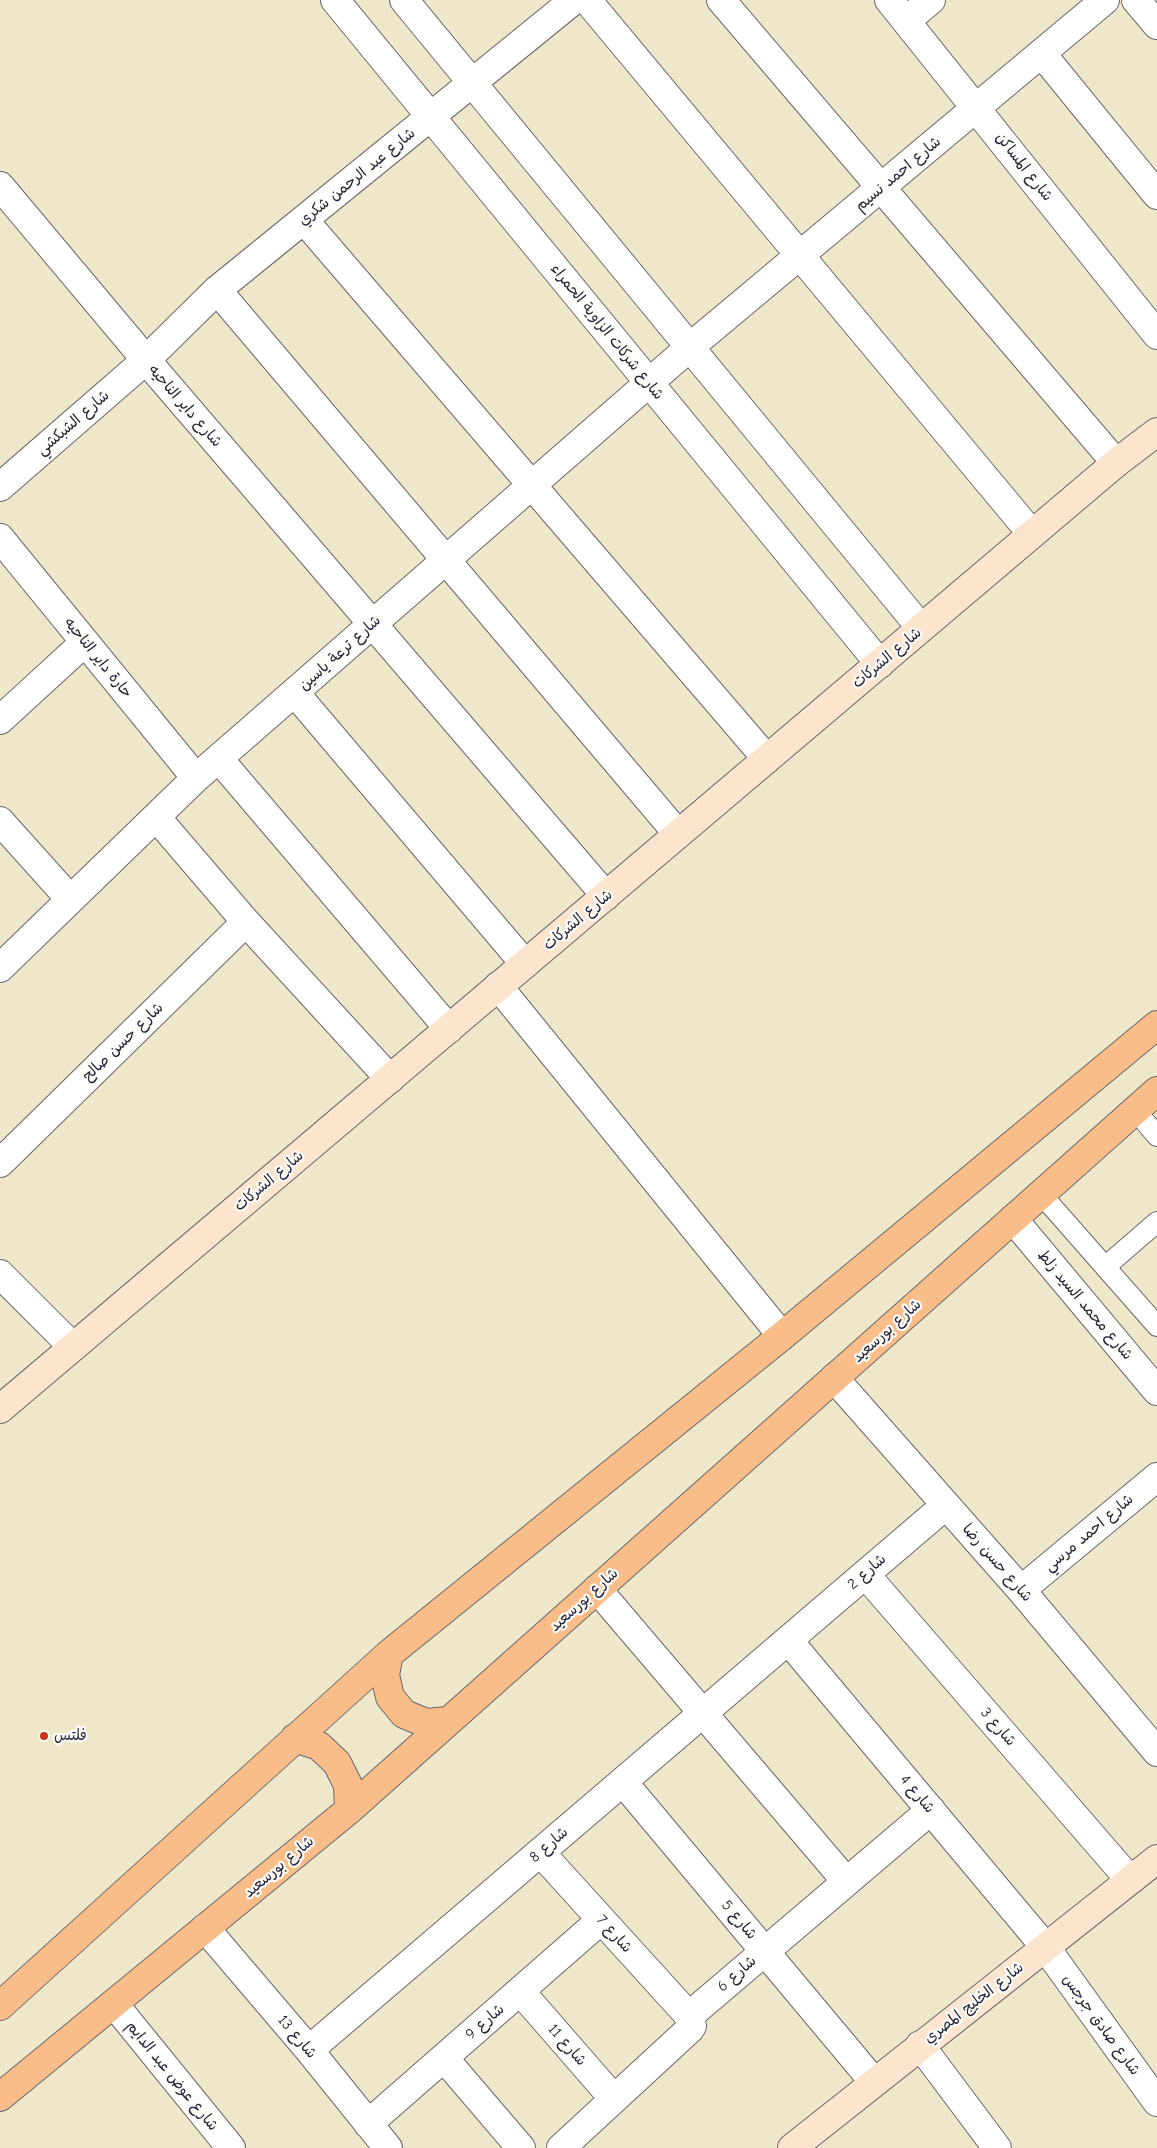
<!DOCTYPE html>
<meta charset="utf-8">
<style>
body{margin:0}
canvas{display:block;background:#eee7ca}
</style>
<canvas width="1157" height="2148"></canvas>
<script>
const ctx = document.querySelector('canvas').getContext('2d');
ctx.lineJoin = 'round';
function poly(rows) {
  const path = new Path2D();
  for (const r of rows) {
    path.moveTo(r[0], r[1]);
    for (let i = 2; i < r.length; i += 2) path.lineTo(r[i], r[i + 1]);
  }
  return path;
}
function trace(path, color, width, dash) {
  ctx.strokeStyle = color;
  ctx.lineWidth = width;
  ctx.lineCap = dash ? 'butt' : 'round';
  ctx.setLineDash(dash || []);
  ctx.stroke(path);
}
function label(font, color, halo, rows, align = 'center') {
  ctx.font = font + ' "Comic Neue","Playpen Sans Arabic",sans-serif';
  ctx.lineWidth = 4.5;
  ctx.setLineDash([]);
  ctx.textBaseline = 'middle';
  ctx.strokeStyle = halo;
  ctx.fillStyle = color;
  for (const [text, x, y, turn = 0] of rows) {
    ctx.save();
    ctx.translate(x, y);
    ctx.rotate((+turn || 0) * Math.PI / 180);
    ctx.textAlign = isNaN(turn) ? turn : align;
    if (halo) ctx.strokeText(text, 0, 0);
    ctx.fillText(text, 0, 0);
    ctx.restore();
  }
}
const lane = poly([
 [1135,1110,1157,1136],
 [1041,1194,1157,1326],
 [1105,1267,1157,1222]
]);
const street = poly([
 [335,0,880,664],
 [404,0,921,628],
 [587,0,1032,534],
 [721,0,1116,463],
 [889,0,1157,335],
 [1136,0,1157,25],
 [906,21,931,0],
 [1042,54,1157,195],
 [0,186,146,360,606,896],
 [304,220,767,759],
 [217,290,678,834],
 [0,487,146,360,217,290,574,0],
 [0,538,196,778],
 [295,693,525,964],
 [0,720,85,642],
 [219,759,449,1029],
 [156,817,246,922,390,1079],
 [0,821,70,899],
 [0,968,196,778,690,347,1105,0],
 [498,986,782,1336],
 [0,1163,246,922],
 [1013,1219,1157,1391],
 [0,1274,73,1347],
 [834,1378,1021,1590,1157,1752],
 [865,1574,1130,1880],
 [597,1589,846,1881],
 [1021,1590,1157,1477],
 [788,1640,1046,1948,1157,2102],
 [623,1782,874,2082],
 [540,1852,689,2016],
 [205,1928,309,2050,388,2148],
 [520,1991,614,2099],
 [114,2004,231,2148],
 [920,2045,997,2148],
 [309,2050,946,1505],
 [444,2058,521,2148],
 [368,2124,601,1920],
 [561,2148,690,2029,692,2026,689,2016,931,1810]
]);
const secondary = poly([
 [0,1409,1116,463,1157,432],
 [792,2148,1157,1859]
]);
const primary = poly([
 [389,1654,385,1675,390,1697,404,1714,426,1723,448,1721],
 [295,1738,319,1746,337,1763,348,1785,349,1810],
 [0,2006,389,1654,782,1336,1157,1025],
 [0,2097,349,1810,1157,1091]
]);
trace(lane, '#69676d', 22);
trace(street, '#69676d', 30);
trace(secondary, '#69676d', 30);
trace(primary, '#69676d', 30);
trace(lane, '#fff', 20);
trace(street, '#fff', 28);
trace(secondary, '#fce5cf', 28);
trace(primary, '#f8bd88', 28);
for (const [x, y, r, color] of [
 [44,1736,5,"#c8321e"]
]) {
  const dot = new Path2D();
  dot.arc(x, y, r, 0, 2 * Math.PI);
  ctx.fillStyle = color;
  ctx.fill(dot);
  trace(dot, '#fdfcf7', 2);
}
label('15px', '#22223b', '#fdfcf7', [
 ["شارع المساكن",1024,167,52],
 ["شارع احمد نسيم",898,174,-40],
 ["شارع عبد الرحمن شكري",357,177,-39],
 ["شارع شركات الزاوية الحمراء",607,332,51],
 ["شارع داير الناحيه",185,406,49],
 ["شارع الشبكشي",73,423,-41],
 ["شارع ترعة ياسين",340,653,-42],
 ["حارة داير الناحيه",98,658,51],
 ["شارع الشركات",887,658,-40],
 ["شارع الشركات",578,920,-40],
 ["شارع حسن صالح",123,1042,-44],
 ["شارع الشركات",269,1181,-40],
 ["شارع محمد السيد زلط",1085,1305,50],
 ["شارع بورسعيد",887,1331,-42],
 ["شارع احمد مرسي",1089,1533,-40],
 ["شارع حسن رضا",997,1563,49],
 ["شارع 2",867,1572,-41],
 ["شارع بورسعيد",584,1600,-42],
 ["شارع 3",998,1727,49],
 ["شارع 4",917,1794,50],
 ["شارع 8",549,1845,-41],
 ["شارع بورسعيد",279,1867,-40],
 ["شارع 5",739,1920,50],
 ["شارع 7",614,1934,48],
 ["شارع 6",737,1974,-41],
 ["شارع الخليج المصري",974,2003,-38],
 ["شارع 9",485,2022,-41],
 ["شارع صادق جرجس",1101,2025,54],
 ["شارع 13",297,2037,50],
 ["شارع 11",567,2045,49],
 ["شارع عوض عبد الدايم",172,2076,51]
]);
label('15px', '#22223b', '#fdfcf7', [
 ["فلتس",54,1736]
], 'left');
</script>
